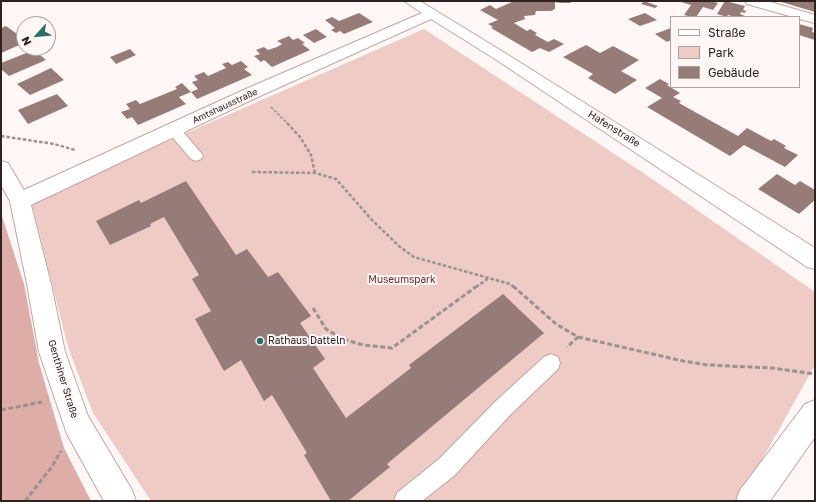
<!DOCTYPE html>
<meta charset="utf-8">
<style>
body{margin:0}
#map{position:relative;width:816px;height:502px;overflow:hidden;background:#fef7f6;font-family:"Golos Text",sans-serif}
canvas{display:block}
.frame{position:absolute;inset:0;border:2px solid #2e2321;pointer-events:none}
.legend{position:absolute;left:670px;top:16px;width:130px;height:72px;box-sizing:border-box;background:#fef7f6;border:1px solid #aba2a1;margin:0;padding:5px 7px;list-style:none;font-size:12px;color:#2e2321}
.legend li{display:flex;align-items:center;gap:8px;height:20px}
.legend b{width:20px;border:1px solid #aba2a1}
.north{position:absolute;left:16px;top:16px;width:40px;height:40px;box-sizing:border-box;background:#fef7f6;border:1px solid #aba2a1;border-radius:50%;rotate:243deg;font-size:11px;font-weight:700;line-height:16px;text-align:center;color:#2e2321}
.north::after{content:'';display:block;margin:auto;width:14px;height:18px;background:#2c7063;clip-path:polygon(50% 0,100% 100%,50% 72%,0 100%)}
</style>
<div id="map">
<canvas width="816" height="502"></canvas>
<div class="frame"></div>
<ul class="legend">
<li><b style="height:5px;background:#fff"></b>Straße</li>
<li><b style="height:11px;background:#efcbc6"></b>Park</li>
<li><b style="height:11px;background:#977b78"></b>Gebäude</li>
</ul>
<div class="north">N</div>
</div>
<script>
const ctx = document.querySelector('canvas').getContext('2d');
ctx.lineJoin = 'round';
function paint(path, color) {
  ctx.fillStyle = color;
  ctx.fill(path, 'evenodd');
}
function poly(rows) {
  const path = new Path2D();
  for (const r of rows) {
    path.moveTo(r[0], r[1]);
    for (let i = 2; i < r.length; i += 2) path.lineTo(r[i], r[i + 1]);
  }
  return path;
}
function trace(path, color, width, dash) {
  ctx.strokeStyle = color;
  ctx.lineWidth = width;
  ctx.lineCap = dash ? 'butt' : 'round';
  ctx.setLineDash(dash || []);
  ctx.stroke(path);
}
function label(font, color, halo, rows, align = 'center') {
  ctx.font = font + ' "Golos Text",sans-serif';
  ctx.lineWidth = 4;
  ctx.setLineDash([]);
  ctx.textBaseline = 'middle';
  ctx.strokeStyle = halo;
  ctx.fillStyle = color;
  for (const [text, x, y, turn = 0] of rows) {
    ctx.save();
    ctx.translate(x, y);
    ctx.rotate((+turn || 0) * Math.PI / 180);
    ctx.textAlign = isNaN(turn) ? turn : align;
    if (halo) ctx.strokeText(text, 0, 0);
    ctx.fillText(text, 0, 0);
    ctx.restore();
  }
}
paint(poly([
 [424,29,645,174,815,292,815,365,739,501,151,501,93,413,68,347,31,201]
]), '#efcbc6');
paint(poly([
 [1,213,24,284,39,363,64,448,91,501,1,501]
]), '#dfada7');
paint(poly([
 [510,1,573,1,570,3,560,3,555,2,555,9,551,11,536,11,535,15,524,16,525,19,514,23,527,31,530,29,537,33,535,35,548,42,554,39,564,44,549,52,540,48,532,52,491,28,493,27,488,24,498,20,480,10,490,5,496,9,512,2],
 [644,1,658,6,655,8,641,4],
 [682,1,711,1,718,3,713,10,703,7,696,17,692,17,684,15,691,5,681,2],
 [725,1,745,6,743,10,746,11,745,13,741,12,740,14,747,17,735,17,728,15,727,17,717,14],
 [778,1,815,1,815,12],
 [359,13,373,22,344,34,340,31,336,33,331,30,335,28,325,20,332,17,339,21],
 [645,13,657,20,640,26,628,19],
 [799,24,813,28,812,32,815,33,815,40,799,35],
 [6,26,24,39,24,43,1,53,1,28],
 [671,28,671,40,667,42,655,34],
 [316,29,327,37,314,43,303,35],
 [289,36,293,40,298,38,305,43,302,44,310,50,272,67,264,60,261,62,254,56,260,54,256,50,264,47,268,50,277,47,282,44,277,41],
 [586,45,600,53,613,46,639,60,621,71,637,80,615,94,588,78,593,74,563,57],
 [130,49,136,55,116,64,110,57],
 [34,50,46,60,9,76,1,69,1,63],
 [241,61,248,67,244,69,252,75,197,99,191,92,198,89,192,82,198,80,194,76,204,72,208,76,226,68,222,64,228,62,232,65],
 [51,68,64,80,30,95,17,84],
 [660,79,669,84,667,85,680,93,673,97,681,101,679,103,738,136,747,128,771,141,774,139,786,146,784,148,798,155,785,167,744,145,730,156,647,107,662,98,645,88],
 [182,83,191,92,179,97,186,104,138,125,132,117,127,119,121,112,130,109,126,104,136,100,140,104,177,89,175,87],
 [57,94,68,106,28,124,18,110],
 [777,174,795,185,800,181,815,190,815,200,799,214,758,189],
 [186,181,236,255,247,249,268,277,278,272,311,316,300,323,325,359,313,368,346,418,411,368,409,365,503,294,544,333,387,464,390,467,348,501,331,501,304,455,307,453,272,395,264,401,241,360,224,371,195,319,211,311,192,279,199,275,164,217,150,224,151,226,110,245,96,221,139,200,141,203]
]), '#977b78');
const lane = poly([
 [174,126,179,127,201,153,203,156,201,159,196,161,191,159,169,133,168,130,169,127,174,126],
 [551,354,558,357,560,363,558,369,511,414,455,475,422,501,394,501,397,493,439,459,497,400,544,357,551,354]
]);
const street = poly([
 [404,1,420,1,505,53,815,248,815,269,807,267,495,59,431,19,260,96,31,205,51,284,65,352,88,416,132,490,136,501,104,501,67,434,39,352,27,284,10,201,1,185,1,161,8,163,24,190,248,88,422,13,404,1],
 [745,1,767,1,815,15,815,23,799,19,799,17,793,17,747,4,745,1],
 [815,400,815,437,770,501,736,501,740,490,805,404,815,400]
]);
trace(lane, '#c3a5a1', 2);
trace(street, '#c3a5a1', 2);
trace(poly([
 [271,107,288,124]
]), '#9b9290', 1.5, [3, 1.5]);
trace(poly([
 [287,123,300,137,311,155,315,173],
 [1,136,54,144,75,150],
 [252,172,315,173,336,179,372,220,400,247,414,257,510,284,514,287],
 [476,287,489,278]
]), '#9b9290', 2.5, [3.5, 2]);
trace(poly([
 [513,286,556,324,578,337,567,347],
 [313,308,326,329,343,339,363,345,392,348,477,286],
 [578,337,683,361,708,365,772,368,815,374],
 [1,410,42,402],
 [25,501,51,468,61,451]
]), '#9b9290', 3, [5, 2.5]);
paint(lane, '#fff');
paint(street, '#fff');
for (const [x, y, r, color] of [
 [260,341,4,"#2c7063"]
]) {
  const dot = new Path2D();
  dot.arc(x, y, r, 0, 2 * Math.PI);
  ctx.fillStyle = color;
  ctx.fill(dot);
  trace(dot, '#fef7f6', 1.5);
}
label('9px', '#2e2321', '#fef7f6', [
 ["Amtshausstraße",225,106,-25]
]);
label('10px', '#2e2321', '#fef7f6', [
 ["Hafenstraße",614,129,32],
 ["Genthiner Straße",63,379,73]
]);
label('10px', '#6a2d28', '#fef7f6', [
 ["Museumspark",402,280]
]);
label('10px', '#2e2321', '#fef7f6', [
 ["Rathaus Datteln",268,341]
], 'left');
</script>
